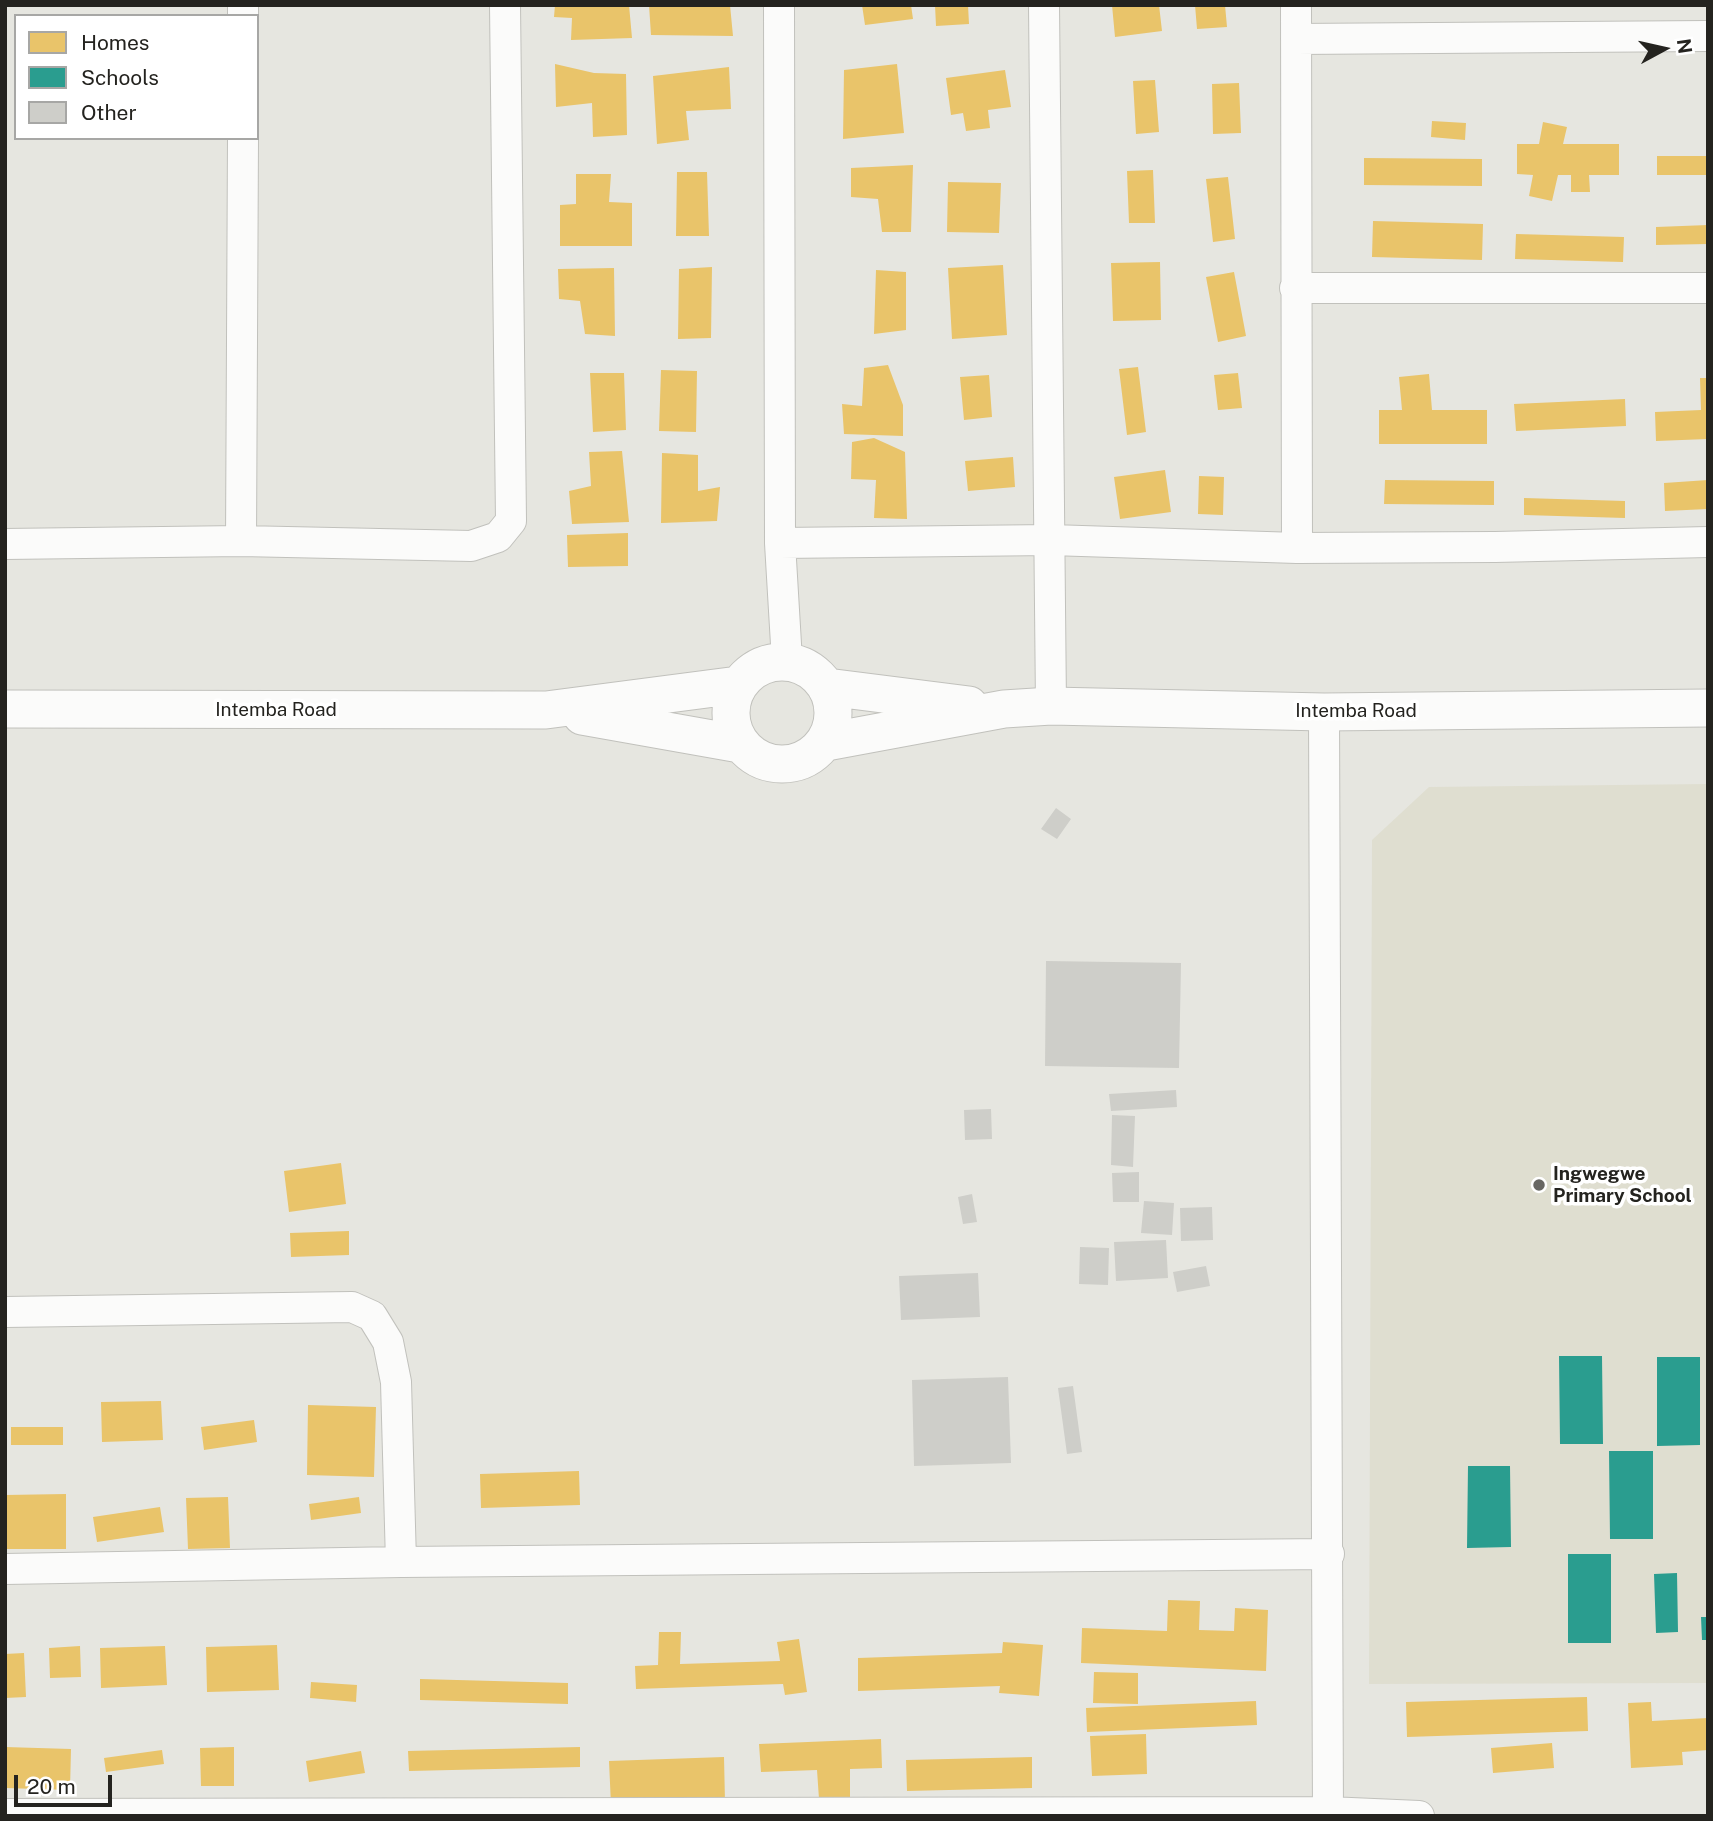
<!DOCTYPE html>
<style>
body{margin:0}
#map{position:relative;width:1713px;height:1821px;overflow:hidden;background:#e6e6e0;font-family:"Public Sans",sans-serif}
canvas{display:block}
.frame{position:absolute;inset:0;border:7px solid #24231f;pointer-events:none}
.legend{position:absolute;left:14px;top:14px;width:245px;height:126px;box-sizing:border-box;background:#fff;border:2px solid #a7a7a5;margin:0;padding:9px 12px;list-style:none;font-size:21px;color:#24231f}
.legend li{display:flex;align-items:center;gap:14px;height:35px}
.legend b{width:35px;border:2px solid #a7a7a5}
.north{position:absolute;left:1629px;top:14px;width:70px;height:70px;-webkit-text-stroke:5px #fff;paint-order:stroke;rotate:82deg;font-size:19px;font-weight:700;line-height:28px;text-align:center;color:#24231f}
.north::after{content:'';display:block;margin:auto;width:24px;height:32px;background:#24231f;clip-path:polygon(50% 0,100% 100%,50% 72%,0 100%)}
.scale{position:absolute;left:14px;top:1775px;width:98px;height:32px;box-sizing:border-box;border:4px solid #24231f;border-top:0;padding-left:9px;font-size:21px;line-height:24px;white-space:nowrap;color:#24231f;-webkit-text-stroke:5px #fff;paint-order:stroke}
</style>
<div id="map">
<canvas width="1713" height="1821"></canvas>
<div class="frame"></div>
<ul class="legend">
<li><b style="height:19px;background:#e9c46a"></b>Homes</li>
<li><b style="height:19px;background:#2a9d8f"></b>Schools</li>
<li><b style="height:19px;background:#cecec9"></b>Other</li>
</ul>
<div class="north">N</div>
<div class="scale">20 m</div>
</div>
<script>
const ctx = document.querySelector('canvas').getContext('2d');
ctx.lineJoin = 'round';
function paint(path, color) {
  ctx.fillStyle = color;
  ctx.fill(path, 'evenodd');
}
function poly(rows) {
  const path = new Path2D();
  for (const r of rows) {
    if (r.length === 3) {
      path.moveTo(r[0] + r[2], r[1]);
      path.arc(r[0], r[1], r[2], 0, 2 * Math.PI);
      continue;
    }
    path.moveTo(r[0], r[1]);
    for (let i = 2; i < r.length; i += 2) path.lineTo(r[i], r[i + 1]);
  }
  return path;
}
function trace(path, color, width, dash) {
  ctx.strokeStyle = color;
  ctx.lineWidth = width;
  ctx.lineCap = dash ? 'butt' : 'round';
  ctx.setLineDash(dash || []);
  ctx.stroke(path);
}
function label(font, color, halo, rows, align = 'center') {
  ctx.font = font + ' "Public Sans",sans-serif';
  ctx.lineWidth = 7;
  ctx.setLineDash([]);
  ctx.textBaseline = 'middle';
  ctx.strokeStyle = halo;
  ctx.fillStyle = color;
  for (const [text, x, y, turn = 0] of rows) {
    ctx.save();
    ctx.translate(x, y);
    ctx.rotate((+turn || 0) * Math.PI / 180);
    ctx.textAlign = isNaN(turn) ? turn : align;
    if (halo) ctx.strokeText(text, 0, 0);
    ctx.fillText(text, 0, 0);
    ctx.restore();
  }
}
paint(poly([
 [1708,784,1708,1683,1369,1684,1372,840,1429,787]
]), '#dfded0');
paint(poly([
 [555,5,629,5,632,38,571,40,572,18,554,17],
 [649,5,730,5,733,36,651,35],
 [862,5,911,5,913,19,865,25],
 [935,5,968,5,969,24,936,26],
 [1112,5,1159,5,1162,31,1115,37],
 [1195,5,1225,5,1227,27,1197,29],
 [555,64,594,73,626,74,627,135,593,137,592,103,556,107],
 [897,64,904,133,843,139,844,70],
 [729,67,731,109,686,111,689,140,657,144,653,76],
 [1005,70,1011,107,988,110,990,128,966,131,963,113,951,115,946,78],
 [1155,80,1159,132,1136,134,1133,81],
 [1239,83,1241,133,1213,134,1212,84],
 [1432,121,1466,123,1465,140,1431,137],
 [1543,122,1567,127,1563,144,1619,144,1619,175,1589,175,1590,192,1571,192,1571,175,1558,175,1552,201,1529,196,1533,175,1517,174,1517,144,1539,144],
 [1657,156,1708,156,1708,175,1657,175],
 [1364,158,1482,159,1482,186,1364,185],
 [913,165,911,232,882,232,878,199,851,197,851,168],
 [1153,170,1155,223,1129,223,1127,171],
 [677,172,707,172,709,236,676,236],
 [576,174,611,174,609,202,632,203,632,246,560,246,560,205,576,204],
 [1228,177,1235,239,1213,242,1206,179],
 [948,182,1001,183,999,233,947,232],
 [1373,221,1483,224,1482,260,1372,257],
 [1708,225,1708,244,1656,245,1656,227],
 [1516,234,1624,237,1623,262,1515,259],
 [1160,262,1161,320,1113,321,1111,263],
 [1003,265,1007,335,952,339,948,268],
 [712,267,711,338,678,339,679,269],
 [614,268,615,336,585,334,580,301,559,299,558,269],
 [876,270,906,272,906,330,874,334],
 [1234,272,1246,336,1218,342,1206,277],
 [888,365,903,405,903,436,844,434,842,404,862,406,864,368],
 [1138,367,1146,432,1127,435,1119,369],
 [661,370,697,371,696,432,659,431],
 [590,373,624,373,626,430,593,432],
 [1238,373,1242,408,1218,410,1214,375],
 [1429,374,1432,410,1487,410,1487,444,1379,444,1379,410,1402,410,1399,377],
 [989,375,992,417,964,420,960,377],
 [1700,378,1708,378,1708,439,1656,441,1655,412,1701,410],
 [1625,399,1626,426,1516,431,1514,404],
 [874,438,905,452,907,519,874,518,876,480,851,479,852,442],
 [622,451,629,522,572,524,569,491,591,486,589,452],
 [662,453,698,455,698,491,720,487,717,521,661,523],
 [1013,457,1015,487,968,491,965,461],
 [1165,470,1171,512,1120,519,1114,477],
 [1199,476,1224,477,1223,515,1198,514],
 [1385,480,1494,481,1494,505,1384,504],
 [1708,480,1708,509,1665,511,1664,483],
 [1524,498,1625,501,1625,518,1524,515],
 [628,533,628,566,568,567,567,535],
 [341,1163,346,1204,289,1212,284,1171],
 [349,1231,349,1255,291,1257,290,1233],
 [161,1401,163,1440,102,1442,101,1402],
 [308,1405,376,1407,374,1477,307,1475],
 [254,1420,257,1442,204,1450,201,1427],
 [11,1427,63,1427,63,1445,11,1445],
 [579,1471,580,1505,481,1508,480,1474],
 [66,1494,66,1549,5,1549,5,1495],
 [228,1497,230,1548,188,1549,186,1498],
 [359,1497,361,1513,311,1520,309,1504],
 [160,1507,164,1532,97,1542,93,1517],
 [1168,1600,1200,1601,1199,1630,1234,1631,1235,1608,1268,1610,1266,1671,1081,1663,1082,1628,1167,1631],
 [659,1632,681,1632,680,1664,780,1661,777,1642,799,1639,807,1692,785,1695,783,1684,636,1689,635,1666,658,1665],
 [1003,1642,1043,1645,1039,1696,999,1693,1000,1686,858,1691,858,1658,1002,1653],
 [277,1645,279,1690,207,1692,206,1647],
 [80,1646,81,1677,50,1678,49,1648],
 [165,1646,167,1685,101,1688,100,1648],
 [24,1653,26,1697,5,1698,5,1654],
 [1094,1672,1138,1673,1138,1704,1093,1703],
 [420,1679,568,1683,568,1704,420,1700],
 [311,1682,357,1685,356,1702,310,1698],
 [1587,1697,1588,1731,1407,1737,1406,1702],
 [1256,1701,1257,1725,1087,1732,1086,1708],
 [1651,1702,1652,1721,1708,1718,1708,1750,1682,1752,1683,1765,1631,1768,1628,1703],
 [1146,1734,1147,1774,1092,1776,1090,1736],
 [881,1739,882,1768,850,1769,850,1798,819,1799,817,1770,761,1772,759,1744],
 [1552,1743,1554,1768,1493,1773,1491,1748],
 [5,1747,71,1749,70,1790,5,1788],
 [234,1747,234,1786,201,1786,200,1748],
 [580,1747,580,1767,409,1771,408,1751],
 [162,1750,164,1764,106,1772,104,1758],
 [361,1751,365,1773,309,1782,306,1761],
 [724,1757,725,1802,611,1805,609,1761],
 [1032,1757,1032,1788,907,1791,906,1760]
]), '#e9c46a');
paint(poly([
 [1559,1356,1602,1356,1603,1444,1560,1444],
 [1657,1357,1700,1357,1700,1445,1657,1446],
 [1609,1451,1653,1451,1653,1539,1610,1539],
 [1468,1466,1510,1466,1511,1547,1467,1548],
 [1568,1554,1611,1554,1611,1643,1568,1643],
 [1677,1573,1678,1632,1656,1633,1654,1574],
 [1701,1617,1708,1617,1708,1640,1702,1640]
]), '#2a9d8f');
paint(poly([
 [1056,808,1071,819,1057,839,1041,829],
 [1046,961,1181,963,1179,1068,1045,1066],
 [1176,1090,1177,1107,1111,1111,1109,1094],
 [991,1109,992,1139,965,1140,964,1110],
 [1112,1115,1135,1116,1133,1167,1111,1165],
 [1139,1172,1139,1202,1113,1202,1112,1173],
 [972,1194,977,1222,963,1224,958,1197],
 [1144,1201,1174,1203,1172,1235,1141,1233],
 [1212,1207,1213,1240,1181,1241,1180,1208],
 [1166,1240,1168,1278,1116,1281,1114,1242],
 [1080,1247,1109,1248,1108,1285,1079,1284],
 [1206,1266,1210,1286,1177,1292,1173,1272],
 [978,1273,980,1317,901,1320,899,1276],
 [1008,1377,1011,1463,914,1466,912,1380],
 [1073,1386,1082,1452,1067,1454,1058,1388]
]), '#cecec9');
const minor = poly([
 [779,5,780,543,787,661],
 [1044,5,1051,706],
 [1296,5,1297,548],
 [243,16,243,5],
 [1296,39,1708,36],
 [1295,288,1708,288],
 [241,541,243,138],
 [780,543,1051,540,1297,548,1495,547,1708,542],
 [5,544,241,541,471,546,498,537,511,521,505,5],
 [1324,712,1328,1816],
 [5,1312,352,1307,372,1316,388,1342,396,1382,401,1562],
 [5,1569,401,1562,1329,1554],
 [5,1814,1328,1812,1419,1816]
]);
const tertiary = poly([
 [782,713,51],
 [827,687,969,705],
 [5,709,546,710,738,685],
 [582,716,740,744],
 [826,742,1004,709,1051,706,1324,712,1708,708]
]);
trace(minor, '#c1c1bc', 32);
trace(tertiary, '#c1c1bc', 39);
trace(minor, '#fbfbfa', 30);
trace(tertiary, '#fbfbfa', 37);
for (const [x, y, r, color] of [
 [1539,1185,7,"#686763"]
]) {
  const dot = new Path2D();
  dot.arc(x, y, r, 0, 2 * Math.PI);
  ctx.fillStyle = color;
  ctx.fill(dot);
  trace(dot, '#fff', 2.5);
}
label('19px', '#24231f', '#fff', [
 ["Intemba Road",276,710],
 ["Intemba Road",1356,711]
]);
label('bold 19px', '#24231f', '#fff', [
 ["Ingwegwe",1553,1174],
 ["Primary School",1553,1196]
], 'left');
</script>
